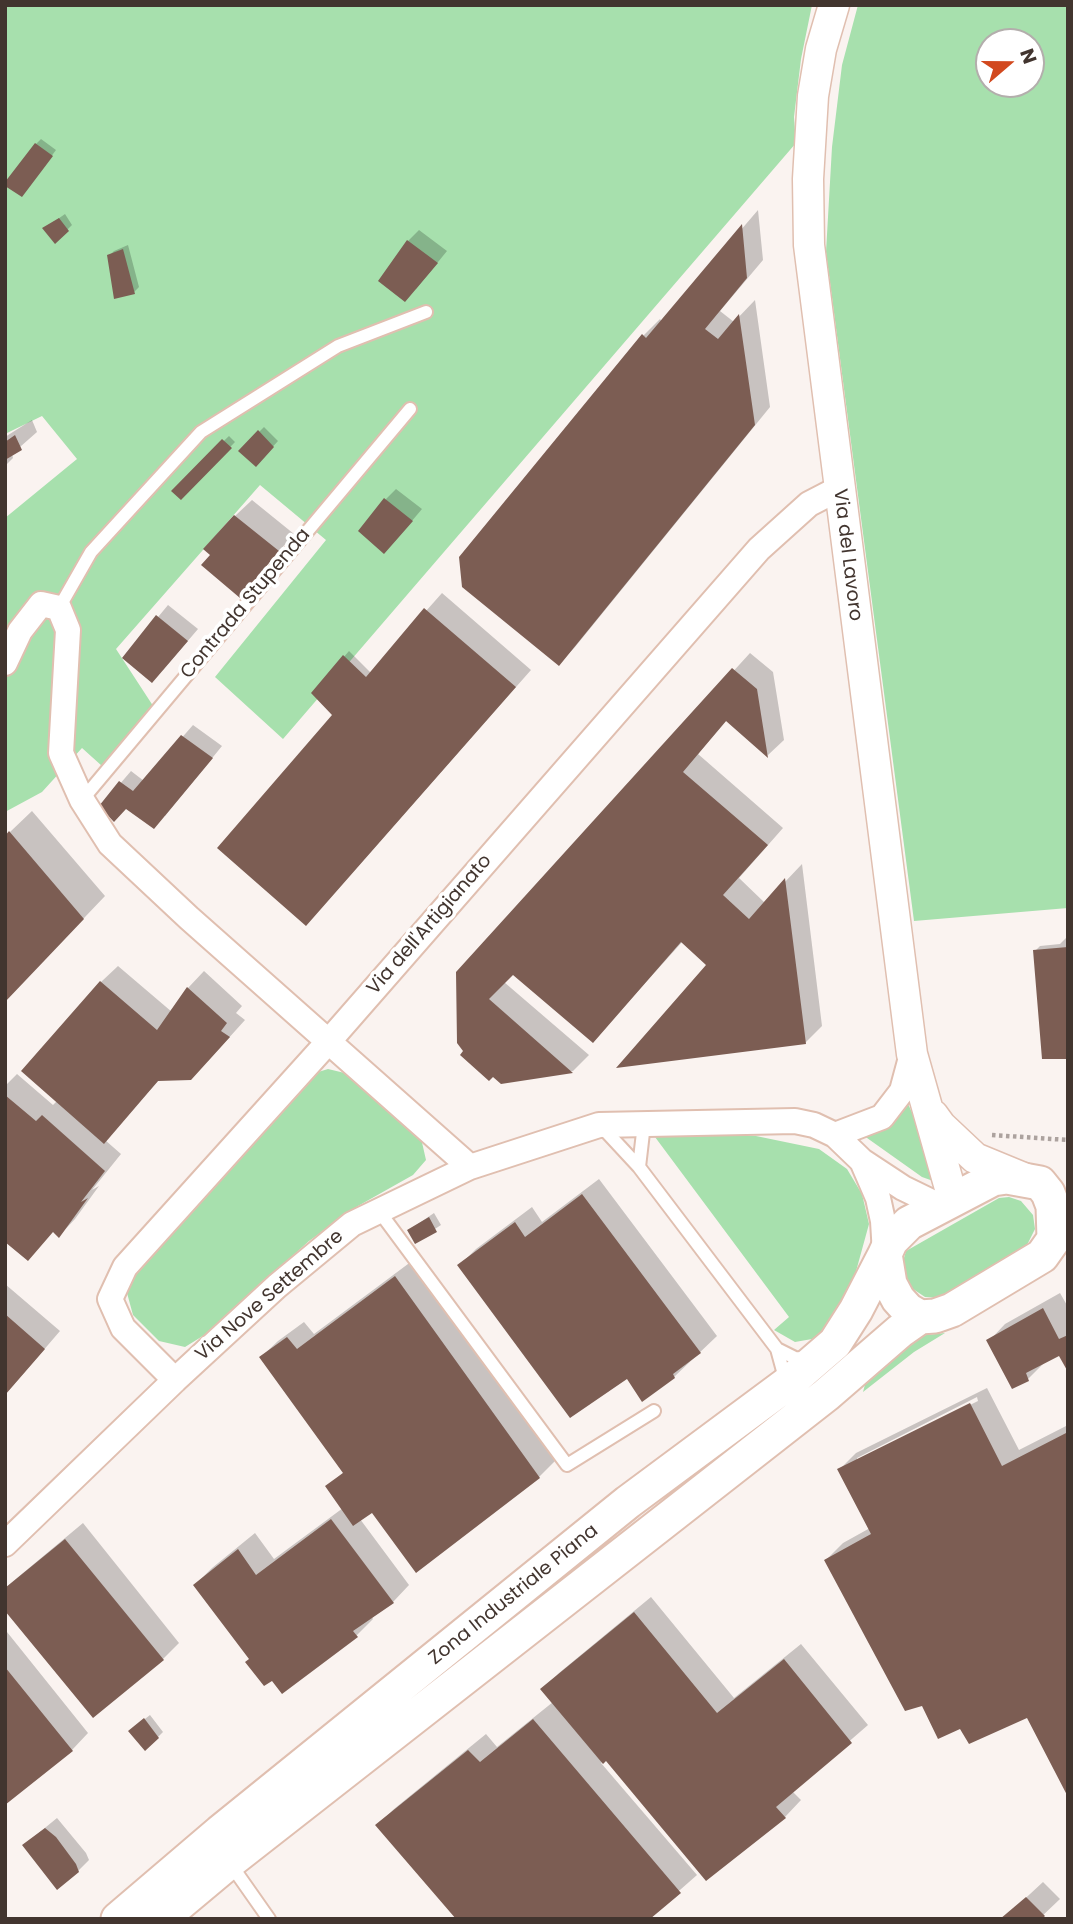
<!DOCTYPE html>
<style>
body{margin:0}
#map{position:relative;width:1073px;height:1924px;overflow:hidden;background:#faf3f0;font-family:Poppins,sans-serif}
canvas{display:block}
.frame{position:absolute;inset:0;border:7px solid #42352f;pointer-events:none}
.north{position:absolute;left:975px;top:28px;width:70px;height:70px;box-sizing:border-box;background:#fff;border:2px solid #b3aeac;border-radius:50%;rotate:70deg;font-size:19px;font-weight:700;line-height:28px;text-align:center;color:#42352f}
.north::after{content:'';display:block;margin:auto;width:24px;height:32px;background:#d2491f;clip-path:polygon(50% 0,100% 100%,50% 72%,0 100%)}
</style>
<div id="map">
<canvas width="1073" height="1924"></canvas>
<div class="frame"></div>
<div class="north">N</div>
</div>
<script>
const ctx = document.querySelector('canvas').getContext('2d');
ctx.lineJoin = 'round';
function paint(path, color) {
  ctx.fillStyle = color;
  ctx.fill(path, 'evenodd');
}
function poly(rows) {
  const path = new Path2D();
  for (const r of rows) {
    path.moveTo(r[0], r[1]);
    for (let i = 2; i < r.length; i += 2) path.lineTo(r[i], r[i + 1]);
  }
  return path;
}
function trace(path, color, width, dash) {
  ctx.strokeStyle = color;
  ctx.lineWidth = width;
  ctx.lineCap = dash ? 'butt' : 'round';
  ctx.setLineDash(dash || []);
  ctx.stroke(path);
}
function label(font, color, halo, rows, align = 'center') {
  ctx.font = font + ' Poppins,sans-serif';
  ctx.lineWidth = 7;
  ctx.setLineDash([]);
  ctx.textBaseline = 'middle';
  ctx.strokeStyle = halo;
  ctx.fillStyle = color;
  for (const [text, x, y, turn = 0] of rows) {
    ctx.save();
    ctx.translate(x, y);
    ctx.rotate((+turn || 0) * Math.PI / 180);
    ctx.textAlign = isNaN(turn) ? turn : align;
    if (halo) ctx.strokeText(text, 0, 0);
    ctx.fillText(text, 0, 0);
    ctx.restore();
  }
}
paint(poly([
 [5,5,812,5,801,59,794,117,796,143,283,739,215,677,326,540,260,485,116,649,159,715,153,726,112,775,82,748,42,792,5,812,5,518,77,459,42,416,5,434],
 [858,5,1068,5,1068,908,914,921,826,252,832,147,842,65],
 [989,42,1031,42,1031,84,989,84],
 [328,1069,353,1075,421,1138,426,1160,413,1175,358,1206,309,1241,206,1334,185,1347,159,1341,133,1315,127,1293,135,1275,315,1073],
 [908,1104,941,1173,936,1182,922,1177,860,1133],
 [664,1133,756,1136,819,1149,847,1169,862,1194,869,1224,855,1275,825,1332,812,1339,795,1342,774,1330,789,1317,655,1137],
 [1009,1197,1021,1201,1033,1215,1035,1229,1024,1251,940,1298,925,1297,913,1289,901,1268,906,1251,999,1198],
 [945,1333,914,1352,863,1392,868,1373,917,1336]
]), '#a7e0ad');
paint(poly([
 [41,139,56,150,27,189,36,144],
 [758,210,763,260,720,311,734,322,755,300,770,407,575,647,559,664,461,557,644,335,660,319,662,322],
 [65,214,72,225,55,242,45,228],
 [419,230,447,251,416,289,408,241],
 [128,245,139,287,134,292,109,256,114,251],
 [32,420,37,432,12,454,13,458,5,466,5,437],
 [264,427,278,441,256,465,240,451],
 [229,436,235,442,181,498,173,490],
 [396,489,422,509,395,541,386,499],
 [252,500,294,534,240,596,212,554,235,516],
 [442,593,531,670,322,907,340,709,313,693,349,651,371,673],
 [168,605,198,629,163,670,125,657],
 [750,653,773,672,784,740,768,755,727,720,698,754,783,828,739,878,765,903,802,864,822,1026,805,1043,683,941,593,1041,513,972,504,982,589,1055,573,1071,501,1082,465,1051,458,973],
 [193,725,222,746,165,816,126,807,101,806,131,771,144,781],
 [32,811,105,896,5,1001,10,832],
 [1068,936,1068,1057,1035,951,1040,946,1060,944],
 [118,966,172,1012,188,988,204,971,242,1006,236,1013,245,1020,208,1061,160,1079,105,1140,121,1154,92,1190,99,1186,75,1219,59,1236,54,1231,5,1239,5,1086,17,1074,53,1105,57,1101,101,982],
 [599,1179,717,1336,674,1377,459,1266,476,1249,532,1207,542,1222],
 [434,1213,441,1225,415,1242,409,1230],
 [412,1261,556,1460,539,1477,372,1510,360,1519,409,1585,393,1602,371,1616,373,1619,357,1635,282,1692,273,1679,251,1659,195,1585,212,1568,255,1533,274,1559,343,1508,327,1486,344,1472,261,1357,278,1341,304,1322,314,1334],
 [5,1284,60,1331,5,1395],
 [1060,1293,1068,1307,1068,1368,1067,1351,1045,1362,1028,1379,1013,1387,989,1341,1005,1324],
 [987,1388,1019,1450,1068,1425,1068,1793,1027,1716,961,1726,923,1704,826,1560,843,1543,870,1528,839,1470,856,1453],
 [977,1397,978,1401,857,1461,857,1458],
 [83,1523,179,1643,163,1659,5,1588],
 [651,1597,734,1698,801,1644,868,1725,792,1791,801,1800,785,1817,606,1758,601,1763,697,1875,647,1919,378,1825,394,1809,486,1734,497,1747,553,1702,543,1690,559,1673],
 [7,1632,88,1733,72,1750,5,1803],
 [150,1715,163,1732,146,1749,136,1726],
 [57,1818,86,1853,89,1860,78,1871,24,1845],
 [1043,1882,1060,1899,1039,1919,1003,1919]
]), '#0003');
paint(poly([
 [35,143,53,156,22,197,5,186,5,182],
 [59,218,69,231,55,244,42,228],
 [742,224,747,278,705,329,718,339,739,314,755,425,559,666,462,587,459,557,642,334,646,338],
 [407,240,438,263,405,302,378,281],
 [123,249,135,294,114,299,107,255],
 [258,430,274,447,256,467,238,451],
 [15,435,22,450,5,460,5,442],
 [222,439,232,448,181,500,171,491],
 [384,498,413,521,384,554,358,531],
 [234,515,279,551,240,598,201,565,210,555,203,549],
 [424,608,516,687,306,926,217,848,332,715,311,693,343,655,366,677],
 [156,615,188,641,152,683,122,658],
 [732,668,757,689,768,758,726,721,683,772,768,845,723,895,749,919,785,878,806,1044,616,1068,706,965,681,942,593,1043,513,975,489,999,573,1073,501,1084,493,1077,489,1081,460,1055,463,1051,457,1043,456,972],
 [181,735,213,758,154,829,126,809,114,822,99,806,119,781,133,791],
 [9,831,84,919,5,1002,5,836],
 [1068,947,1068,1059,1042,1059,1033,950],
 [100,981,157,1030,187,987,227,1023,221,1031,230,1037,191,1080,158,1081,104,1144,21,1071],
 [5,1095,36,1121,42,1115,105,1171,81,1202,88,1198,59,1238,53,1232,28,1261,5,1242],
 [582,1194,701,1353,673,1374,675,1378,642,1402,627,1379,570,1418,457,1265,515,1222,525,1237],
 [429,1217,437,1232,415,1244,407,1230],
 [395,1276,540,1478,416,1573,372,1513,353,1526,325,1486,343,1473,259,1357,287,1337,297,1349],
 [1043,1308,1059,1339,1068,1335,1068,1372,1059,1356,1026,1373,1029,1381,1012,1389,986,1340],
 [5,1314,45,1349,5,1395],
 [970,1403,1002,1466,1068,1432,1068,1797,1027,1718,969,1744,960,1729,938,1739,922,1706,905,1711,824,1560,871,1534,837,1469],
 [331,1519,394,1603,353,1631,358,1637,282,1694,272,1681,264,1686,245,1662,249,1659,193,1585,238,1549,256,1575],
 [65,1539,164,1660,93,1718,5,1611,5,1588],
 [634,1612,717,1713,784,1659,852,1743,776,1807,786,1818,706,1881,606,1761,603,1764,540,1689],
 [5,1667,73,1751,5,1805],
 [144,1718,159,1738,145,1751,128,1731],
 [533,1719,681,1893,650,1919,456,1919,375,1825,468,1750,480,1762],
 [45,1828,56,1837,76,1864,79,1872,57,1890,22,1845],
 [1026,1897,1045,1916,1042,1919,1000,1919]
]), '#7c5d53');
const service = poly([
 [59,608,91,552,201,432,338,346,426,312],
 [82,800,410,409],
 [600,1125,639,1167,644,1124],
 [639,1167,777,1349],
 [379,1211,567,1465,654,1411],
 [786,1382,777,1349,795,1358,810,1359],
 [229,1862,269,1919]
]);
const minor = poly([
 [5,663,20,631,41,604,59,608,68,630,61,753,82,800,110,844,189,918,470,1167],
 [835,1135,882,1117,902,1091,912,1054],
 [862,1161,878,1198,883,1221,885,1254],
 [175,1380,123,1328,110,1299,125,1267,329,1041,759,549,809,504,838,489],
 [5,1544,175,1380,277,1286,352,1224,470,1167,599,1125,795,1121,814,1125,835,1135,862,1161,903,1188,940,1206]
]);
const tertiary = poly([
 [834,5,821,49,813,96,808,179,809,245,912,1054,953,1199],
 [933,1115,941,1126,975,1158,1026,1179]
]);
const secondary = poly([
 [1007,1177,1040,1183,1048,1193,1053,1206,1054,1239,1042,1256,952,1310,935,1316,920,1317,908,1310,898,1299,890,1284,885,1254,891,1241,909,1223,993,1179,1007,1177],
 [118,1919,220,1832,628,1502,791,1381,835,1343,856,1310,885,1254],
 [161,1919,229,1862,826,1395,900,1331,920,1317]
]);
trace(service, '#e0bfb0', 16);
trace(minor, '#e0bfb0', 28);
trace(tertiary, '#e0bfb0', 33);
trace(secondary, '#e0bfb0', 37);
trace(poly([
 [992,1135,1068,1140]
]), '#aca29e', 4.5, [3.5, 3.5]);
trace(service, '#fff', 12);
trace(minor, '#fff', 24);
trace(tertiary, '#fff', 30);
trace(secondary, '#fff', 33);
label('19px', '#42352f', '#fff', [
 ["Via del Lavoro",847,555,83],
 ["Contrada Stupenda",246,604,-50],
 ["Via dell'Artigianato",430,925,-49],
 ["Via Nove Settembre",270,1296,-41],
 ["Zona Industriale Piana",514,1595,-39]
]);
</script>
